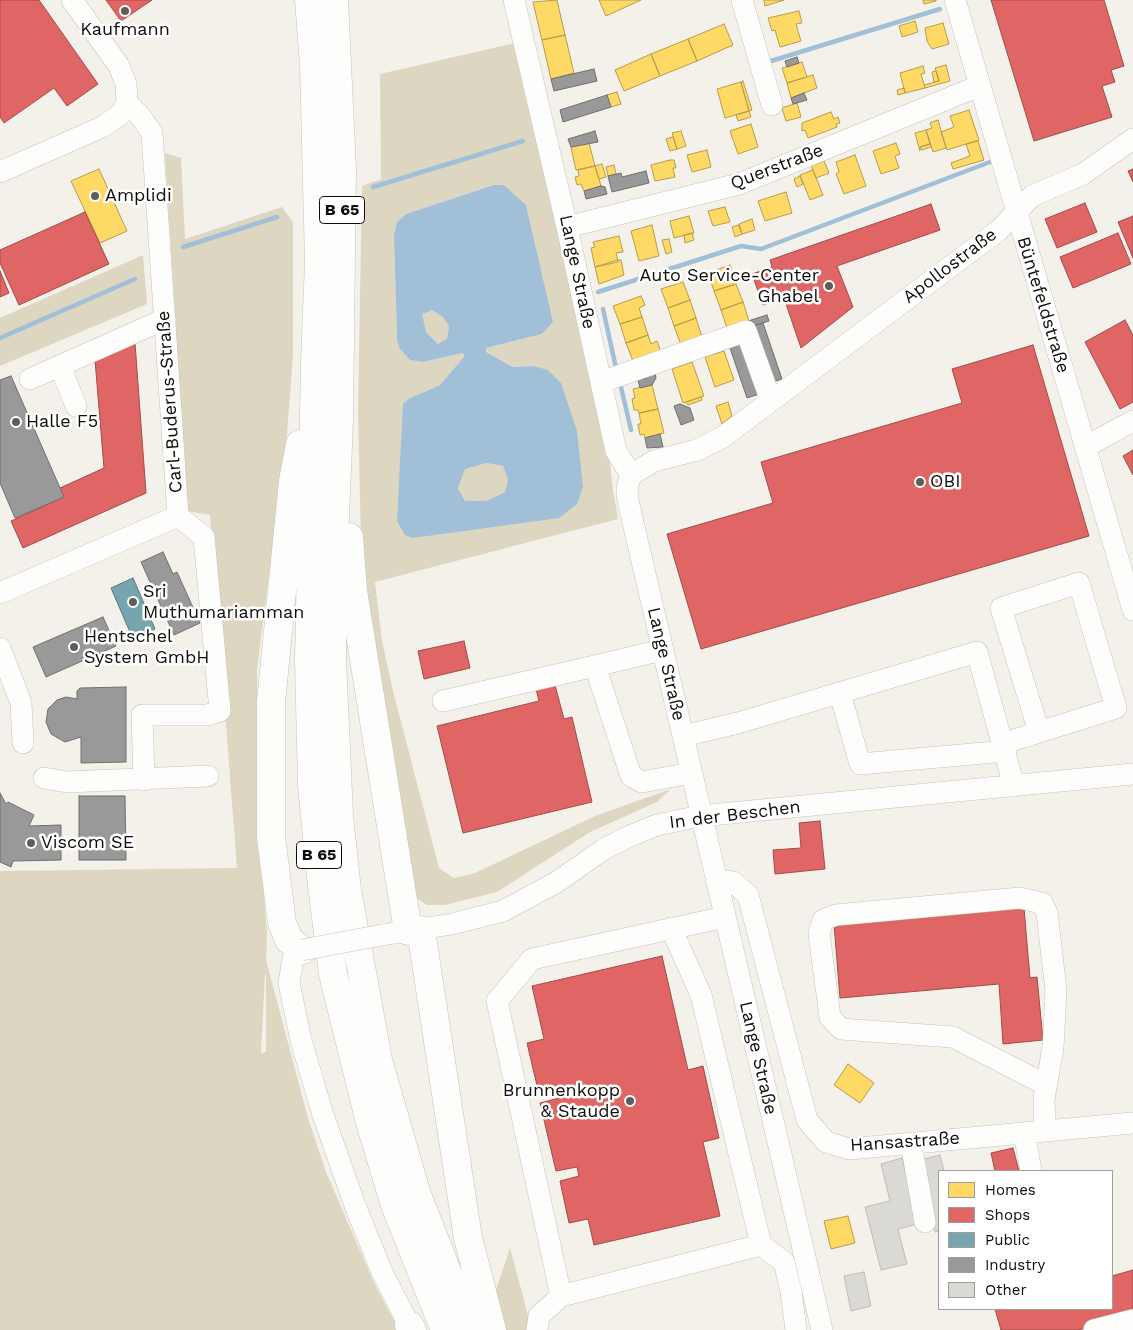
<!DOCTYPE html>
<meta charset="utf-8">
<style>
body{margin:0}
#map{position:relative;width:1133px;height:1330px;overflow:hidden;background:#f4f1ea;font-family:"Work Sans",sans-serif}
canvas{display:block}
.legend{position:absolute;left:938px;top:1170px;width:175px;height:140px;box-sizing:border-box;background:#fff;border:1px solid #9f9e9d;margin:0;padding:6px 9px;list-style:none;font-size:15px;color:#0e0d09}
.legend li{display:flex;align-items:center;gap:10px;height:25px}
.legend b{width:25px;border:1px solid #9f9e9d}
</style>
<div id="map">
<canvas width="1133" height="1330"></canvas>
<ul class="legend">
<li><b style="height:14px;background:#ffd966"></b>Homes</li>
<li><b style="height:14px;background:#e06666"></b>Shops</li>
<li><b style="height:14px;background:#76a5af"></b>Public</li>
<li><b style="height:14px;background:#999"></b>Industry</li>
<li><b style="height:14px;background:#dbd9d3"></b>Other</li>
</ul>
</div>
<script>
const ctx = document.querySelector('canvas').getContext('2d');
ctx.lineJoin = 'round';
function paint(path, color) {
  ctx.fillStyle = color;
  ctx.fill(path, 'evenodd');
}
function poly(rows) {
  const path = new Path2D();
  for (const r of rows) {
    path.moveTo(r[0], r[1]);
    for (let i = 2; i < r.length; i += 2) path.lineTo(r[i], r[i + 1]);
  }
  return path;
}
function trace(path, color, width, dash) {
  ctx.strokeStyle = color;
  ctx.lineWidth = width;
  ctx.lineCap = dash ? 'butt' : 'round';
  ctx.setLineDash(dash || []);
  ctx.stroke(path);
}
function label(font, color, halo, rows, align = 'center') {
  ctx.font = font + ' "Work Sans",sans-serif';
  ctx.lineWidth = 5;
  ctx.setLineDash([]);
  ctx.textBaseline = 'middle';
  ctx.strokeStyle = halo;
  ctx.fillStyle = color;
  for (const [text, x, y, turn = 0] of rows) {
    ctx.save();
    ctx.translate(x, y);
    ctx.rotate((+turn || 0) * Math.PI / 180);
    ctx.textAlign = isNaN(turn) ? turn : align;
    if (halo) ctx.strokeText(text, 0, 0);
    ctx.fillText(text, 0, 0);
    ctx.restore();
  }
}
paint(poly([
 [515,43,608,443,613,490,618,519,375,582,382,641,393,691,439,868,454,878,475,873,595,816,671,789,657,802,590,832,497,892,445,905,427,905,413,896,406,865,361,546,358,411,362,186,381,179,380,74],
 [492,185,504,185,526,206,553,322,542,334,486,348,486,352,514,367,533,366,559,518,397,521,408,399,440,385,464,358,463,353,423,362,410,360,397,340,394,235,397,222,406,214],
 [165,153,181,158,185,239,282,207,293,222,293,356,287,434,257,669,260,843,267,934,266,960,308,1118,326,1172,374,1283,399,1330,0,1330,0,871,237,868,210,515,187,511],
 [266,975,266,1052,261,1053,265,975],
 [143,255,147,304,0,366,0,318],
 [432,310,443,317,449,326,447,340,438,344,426,332,421,313],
 [486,463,503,466,508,480,505,492,486,501,465,501,458,488,465,468],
 [510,1248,532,1330,492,1330,487,1316]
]), '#ddd7c1');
paint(poly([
 [493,185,504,185,526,205,553,322,542,334,486,348,486,352,513,367,533,366,548,370,561,383,577,431,583,487,577,504,559,518,413,538,405,535,397,521,403,404,408,399,440,385,464,357,463,353,423,362,410,360,400,349,397,340,394,235,397,222,406,214],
 [432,310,443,317,449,326,447,339,438,344,426,332,422,314],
 [486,463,503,466,508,480,505,492,486,501,465,501,458,488,465,469]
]), '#a1bfd7');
const homes = poly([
 [557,0,565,35,542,40,533,2,557,0],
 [599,0,641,0,606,16,599,0],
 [764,0,784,0,765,6,764,0],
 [923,0,936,0,936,1,924,4,923,0],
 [799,11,802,23,796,24,801,41,780,47,775,30,772,31,768,18,799,11],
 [915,21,918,32,902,37,899,26,915,21],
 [943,23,949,44,932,49,927,41,925,28,943,23],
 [724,24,733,45,697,61,688,39,724,24],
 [565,35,574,73,551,79,542,40,565,35],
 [688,39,697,61,660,76,651,54,688,39],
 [651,54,660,76,624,91,615,70,651,54],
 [802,62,807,77,787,83,782,68,802,62],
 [946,65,950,81,925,88,924,85,939,81,935,68,946,65],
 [923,66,925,73,921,74,925,88,905,93,900,73,923,66],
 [936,71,939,81,934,82,932,72,936,71],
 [813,75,817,88,791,98,787,83,813,75],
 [743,81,752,110,749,111,741,83,743,81],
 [741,82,749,111,725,118,717,89,741,82],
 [904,88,905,93,898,95,897,90,904,88],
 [617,92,621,104,611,107,607,95,617,92],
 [797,103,801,117,786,121,782,108,797,103],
 [969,110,979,140,947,150,941,132,954,127,950,116,969,110],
 [749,111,751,117,738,121,736,115,749,111],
 [831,112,834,119,838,117,840,123,836,124,837,127,808,138,805,130,802,131,802,123,831,112],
 [938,120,946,148,933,152,926,130,932,128,930,123,938,120],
 [751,124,758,147,738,154,730,131,751,124],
 [926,130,930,144,920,147,920,151,915,133,926,130],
 [681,131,686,146,677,149,672,133,681,131],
 [673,137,677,149,670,151,666,139,673,137],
 [978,141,984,160,953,169,951,163,970,156,966,144,978,141],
 [589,143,595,166,576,170,571,147,589,143],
 [896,143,900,154,895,156,899,168,881,174,873,151,896,143],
 [930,144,931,147,922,150,920,147,930,144],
 [707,150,711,167,692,172,687,155,707,150],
 [855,155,866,186,844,194,836,174,839,172,836,162,855,155],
 [670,160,674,160,676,168,673,168,675,177,655,181,651,165,670,160],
 [824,161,829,173,816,178,811,166,824,161],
 [602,164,606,177,599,179,595,166,602,164],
 [614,165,616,174,608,176,606,167,614,165],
 [595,166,601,186,584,191,581,184,577,185,575,177,579,176,578,170,595,166],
 [99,169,127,231,100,243,71,181,99,169],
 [813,170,823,195,810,200,800,175,813,170],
 [800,176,803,184,797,187,794,179,800,176],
 [786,192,792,213,765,221,758,201,786,192],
 [725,207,730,222,713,226,708,211,725,207],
 [689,216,694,233,674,238,670,221,689,216],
 [752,219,755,230,742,234,739,224,752,219],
 [652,225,659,256,639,261,631,231,652,225],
 [739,225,742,234,735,237,732,227,739,225],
 [692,233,694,240,685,243,684,235,692,233],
 [619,236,623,252,616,253,618,262,595,267,591,248,595,247,593,242,619,236],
 [669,239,672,252,666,254,662,240,669,239],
 [618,260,621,260,624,275,599,284,595,267,618,260],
 [730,265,736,284,714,291,708,273,730,265],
 [683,282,690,300,668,308,661,289,683,282],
 [736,284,743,302,721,310,714,291,736,284],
 [641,296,645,305,639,308,642,317,620,324,613,306,641,296],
 [690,300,696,318,674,326,668,308,690,300],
 [743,302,749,321,727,328,721,310,743,302],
 [642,317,648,335,626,343,620,324,642,317],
 [696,318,702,337,681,345,674,326,696,318],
 [648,335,651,344,657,341,661,352,633,361,626,343,648,335],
 [724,351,734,380,715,387,705,357,724,351],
 [692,362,704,396,683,403,672,369,692,362],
 [652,385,658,409,639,413,638,410,634,410,632,399,635,398,633,389,652,385],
 [701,397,702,400,688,405,686,402,701,397],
 [728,402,732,416,722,424,716,406,728,402],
 [658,409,664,433,645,438,644,434,640,435,638,424,641,424,639,413,658,409],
 [848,1064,874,1083,860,1103,834,1085,848,1064],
 [848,1216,855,1243,831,1249,824,1221,848,1216]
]);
paint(homes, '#ffd966');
trace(homes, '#b79c4a', 1);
const shops = poly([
 [0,0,39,0,98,84,67,106,54,88,4,123,0,117,0,0],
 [106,0,152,0,121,21,106,0],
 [991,0,1104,0,1124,66,1111,70,1115,82,1102,86,1112,117,1034,141,991,0],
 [1133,169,1133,182,1128,171,1133,169],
 [1085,203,1097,232,1057,248,1045,219,1085,203],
 [931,204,940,230,837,266,853,307,801,348,784,298,763,305,752,274,772,267,770,260,931,204],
 [85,212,109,264,19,305,0,263,0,250,85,212],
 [1133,216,1133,258,1118,222,1133,216],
 [1118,233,1131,264,1073,288,1060,257,1118,233],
 [0,271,9,293,0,297,0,271],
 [1125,320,1133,335,1133,402,1120,409,1085,342,1125,320],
 [135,343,146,493,23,548,11,521,64,497,60,488,104,468,95,360,135,343],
 [1033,345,1089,536,701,649,667,534,773,503,761,462,962,403,952,369,1033,345],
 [1133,450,1133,475,1123,456,1133,450],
 [464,641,470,668,424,679,418,651,464,641],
 [555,685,564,719,572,717,592,802,463,833,437,726,539,701,536,689,555,685],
 [820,821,825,869,775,874,773,850,801,848,799,823,820,821],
 [1024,908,1030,978,1037,977,1043,1040,1003,1044,999,984,840,998,834,924,1024,908],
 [662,956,688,1070,703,1066,719,1138,703,1142,720,1216,594,1245,588,1219,569,1223,560,1181,579,1176,577,1167,556,1171,540,1103,559,1098,557,1090,539,1094,527,1043,544,1039,532,986,662,956],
 [1013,1148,1019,1171,995,1171,991,1153,1013,1148],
 [1133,1270,1133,1316,1078,1330,1001,1330,995,1309,1112,1309,1112,1276,1133,1270]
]);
paint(shops, '#e06666');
trace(shops, '#a14b4a', 1);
const public = poly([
 [133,578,155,629,133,639,111,588,133,578]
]);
paint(public, '#76a5af');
trace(public, '#57777d', 1);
const industry = poly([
 [797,57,799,63,787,67,785,61,797,57],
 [594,69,597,81,554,91,551,79,594,69],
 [804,93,807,100,793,104,791,98,804,93],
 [607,95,611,107,563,122,560,110,607,95],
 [595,131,598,142,571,147,568,139,595,131],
 [646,171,649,183,612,192,608,176,621,173,622,177,646,171],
 [601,186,605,187,607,194,586,199,584,191,601,186],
 [767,315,769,321,750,327,748,321,767,315],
 [763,323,782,379,769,383,750,327,763,323],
 [740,338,759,394,747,398,728,342,740,338],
 [654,368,656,378,652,385,640,388,638,380,647,378,646,371,654,368],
 [11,376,64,497,15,518,0,483,0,380,11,376],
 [680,404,690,408,694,420,681,425,674,406,680,404],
 [660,434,663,447,647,448,645,438,660,434],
 [163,552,173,574,177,572,200,623,174,635,141,562,163,552],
 [103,617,116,646,46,677,33,647,103,617],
 [126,687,126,762,81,763,81,737,65,742,51,734,46,722,48,709,57,700,66,697,77,699,77,691,80,688,126,687],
 [0,793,6,804,8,802,34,815,29,826,61,825,61,860,13,861,11,867,0,862,0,793],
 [79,796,125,796,126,860,79,860,79,796]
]);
paint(industry, '#999');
trace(industry, '#6f6f6e', 1);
trace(poly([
 [771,61,940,9],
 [373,187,523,141],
 [183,247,277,217],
 [598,292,741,246,761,249,990,162],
 [603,309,616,368],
 [0,338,135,279],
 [620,383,631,430]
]), '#a1bfd7', 4.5);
const building = poly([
 [940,1155,944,1171,939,1171,939,1231,935,1232,916,1161,940,1155],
 [902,1158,918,1224,898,1229,907,1264,881,1270,865,1207,890,1201,881,1164,902,1158],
 [864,1272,871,1306,851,1311,844,1276,864,1272]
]);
paint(building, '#dbd9d3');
trace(building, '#bebcb7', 1);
const minor = poly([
 [514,0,567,227,616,451,631,475,627,488,628,501,822,1330],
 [742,0,772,105],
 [955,0,1133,610],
 [0,172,102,127,121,114,127,103,126,84,119,66,72,0],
 [567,227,739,184,979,86],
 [60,366,76,406],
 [30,379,165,319],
 [601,382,746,331,771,401],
 [1085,447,1133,421],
 [631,475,654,461,697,450,723,437,999,230,1032,196,1083,174,1133,139],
 [0,593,178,516,152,133,141,117,127,103],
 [0,648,21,703,23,743],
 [662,650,595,666,631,776,642,782,691,773],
 [840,693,860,764,1006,751],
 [443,701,595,666],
 [683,736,738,723,977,652,1014,786],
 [1004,743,1024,737,1039,732,1116,708,1079,583,1001,608,1039,732],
 [44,778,67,782,208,776],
 [144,780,142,715,207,715,220,711,204,537,178,516],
 [716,880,733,882,748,895,807,1120,826,1142,849,1149,1133,1123],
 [671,928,701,995,761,1245,561,1296,497,1001,532,959,725,917],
 [382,935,452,924,503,911,557,882,604,849,630,836,657,825,700,816,1133,774],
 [302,950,293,959,289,983,301,1040,322,1112,356,1208,382,1272,409,1325],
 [1045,1131,1044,1099,1053,1048,1056,990,1047,913,1042,903,1020,898,836,915,823,920,819,934,830,1017,841,1029,953,1037,1046,1085],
 [1024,1133,1031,1171],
 [911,1143,925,1222],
 [761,1245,784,1262,791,1291,796,1330],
 [537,1330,539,1316,561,1296],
 [1094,1330,1133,1320]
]);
const highway = poly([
 [309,0,314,65,319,262,315,362,309,662,312,785,322,886,333,974,371,1126,395,1205,445,1330],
 [334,0,342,170,339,420,332,589,332,660,339,816,347,890,378,1060,416,1192,470,1330],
 [300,444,293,481,271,702,271,837,282,923,289,940,302,950],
 [349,537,353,591,408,931],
 [421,930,468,1238,492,1330],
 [409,1325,412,1330]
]);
trace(minor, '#c4c2bc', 22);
trace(highway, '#c4c2bc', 29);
trace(minor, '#fdfdfc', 21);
trace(highway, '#fdfdfc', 28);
const minorBridge = poly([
 [302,950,382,935]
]);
trace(minorBridge, '#c4c2bc', 22, []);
trace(minorBridge, '#fdfdfc', 21);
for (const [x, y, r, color] of [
 [125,11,5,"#5e5d58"],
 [95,196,5,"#5e5d58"],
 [829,286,5,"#5e5d58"],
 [16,422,5,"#5e5d58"],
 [920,482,5,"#5e5d58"],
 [133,602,5,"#5e5d58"],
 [74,647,5,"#5e5d58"],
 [31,843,5,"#5e5d58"],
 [630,1101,5,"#5e5d58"]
]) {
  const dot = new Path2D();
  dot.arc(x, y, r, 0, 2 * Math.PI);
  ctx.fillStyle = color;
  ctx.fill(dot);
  trace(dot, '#fff', 2);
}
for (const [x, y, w] of [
 [342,210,45],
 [319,855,45]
]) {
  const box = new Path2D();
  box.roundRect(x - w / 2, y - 13.5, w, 27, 4);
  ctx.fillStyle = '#fff';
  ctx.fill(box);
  trace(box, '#0e0d09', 1);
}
label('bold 16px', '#0e0d09', null, [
 ["B 65",342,210],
 ["B 65",319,855]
]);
label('18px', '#0e0d09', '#fff', [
 ["Kaufmann",125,30,"center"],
 ["Amplidi",105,196],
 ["Auto Service-Center",819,276,"right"],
 ["Ghabel",819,297,"right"],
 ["Halle F5",26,422],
 ["OBI",930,482],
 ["Sri",143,592],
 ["Muthumariamman",143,613],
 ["Hentschel",84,637],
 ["System GmbH",84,658],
 ["Viscom SE",41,843],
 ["Brunnenkopp",620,1091,"right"],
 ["& Staude",620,1112,"right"]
], 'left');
label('18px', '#0e0d09', '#fff', [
 ["Querstraße",777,167,-21],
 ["Apollostraße",950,266,-37],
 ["Lange Straße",577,272,78],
 ["Büntefeldstraße",1043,305,73],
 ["Carl-Buderus-Straße",170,402,-94],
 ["Lange Straße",666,664,77],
 ["In der Beschen",735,815,-7],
 ["Lange Straße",758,1058,77],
 ["Hansastraße",905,1142,-4]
]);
</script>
